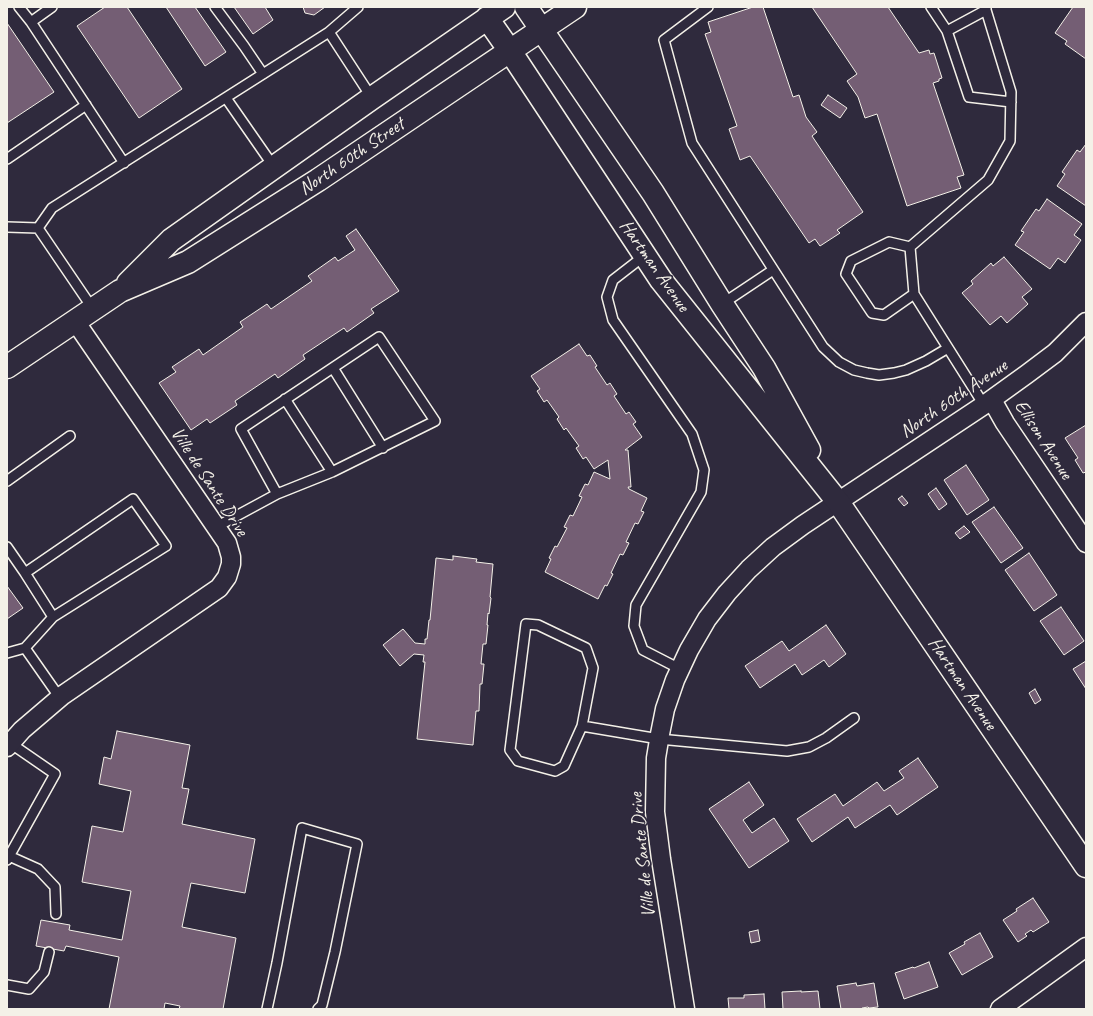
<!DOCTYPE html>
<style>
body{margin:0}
#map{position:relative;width:1093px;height:1016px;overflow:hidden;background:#2f2a3d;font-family:Caveat,sans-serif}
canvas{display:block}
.frame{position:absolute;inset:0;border:8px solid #f4f1e8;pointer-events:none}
</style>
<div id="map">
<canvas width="1093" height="1016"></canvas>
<div class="frame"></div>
</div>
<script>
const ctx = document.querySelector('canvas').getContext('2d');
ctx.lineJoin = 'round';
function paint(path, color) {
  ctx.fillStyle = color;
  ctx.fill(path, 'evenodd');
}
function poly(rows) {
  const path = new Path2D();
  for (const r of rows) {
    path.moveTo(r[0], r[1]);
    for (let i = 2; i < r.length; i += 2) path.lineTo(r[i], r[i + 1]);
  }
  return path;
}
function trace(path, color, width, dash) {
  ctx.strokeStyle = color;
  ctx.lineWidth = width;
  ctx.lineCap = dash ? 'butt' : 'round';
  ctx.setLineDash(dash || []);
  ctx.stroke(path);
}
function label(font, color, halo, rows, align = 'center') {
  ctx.font = font + ' Caveat,sans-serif';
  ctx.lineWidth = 3.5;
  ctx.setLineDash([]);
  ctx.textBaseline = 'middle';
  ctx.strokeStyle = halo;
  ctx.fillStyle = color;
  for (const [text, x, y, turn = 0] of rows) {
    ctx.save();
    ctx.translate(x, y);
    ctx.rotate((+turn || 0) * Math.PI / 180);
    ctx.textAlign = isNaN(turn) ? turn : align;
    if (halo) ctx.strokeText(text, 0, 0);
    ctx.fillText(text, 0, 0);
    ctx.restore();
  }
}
const building = poly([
 [105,7,127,7,182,89,139,118,77,26,105,7],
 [166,7,195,7,226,52,205,66,166,7],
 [234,7,265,7,273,20,253,34,234,7],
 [303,7,325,7,314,15,305,13,303,7],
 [753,7,763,7,793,97,799,95,806,117,817,132,812,136,863,212,837,230,840,233,820,246,815,239,809,243,750,156,740,160,729,129,737,126,705,34,711,32,708,22,753,7],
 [812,7,888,7,919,53,929,50,930,54,934,53,942,78,939,79,939,81,933,83,964,175,957,177,961,188,907,206,877,114,865,118,858,97,847,81,857,74,812,7],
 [1073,7,1086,7,1086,59,1065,44,1067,41,1055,33,1073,7],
 [7,23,54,92,7,123,7,23],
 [828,95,847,108,840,118,821,105,828,95],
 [1086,144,1086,206,1057,186,1065,174,1062,172,1077,150,1080,152,1086,144],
 [1047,199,1082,224,1074,235,1081,240,1065,263,1058,258,1050,269,1015,245,1024,232,1021,231,1036,209,1039,211,1047,199],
 [356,229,399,291,371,309,374,313,347,332,344,328,303,355,305,359,278,378,275,374,235,401,237,405,210,423,207,419,191,430,159,383,176,372,172,367,199,349,203,355,243,327,240,322,267,304,271,309,312,281,308,276,335,257,338,261,355,250,346,236,356,229],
 [1004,257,1032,289,1022,297,1028,304,1007,323,1001,316,990,325,962,293,973,284,971,281,991,263,993,266,1004,257],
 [579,344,587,356,590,355,597,366,595,367,607,385,610,383,617,394,614,396,626,414,629,412,636,422,633,424,642,437,625,450,628,450,631,487,628,487,629,489,647,498,641,511,644,512,638,524,635,523,626,542,629,543,623,555,620,554,611,573,613,574,607,586,605,585,598,599,545,572,551,559,549,558,555,546,557,547,567,528,564,527,570,515,573,516,582,497,579,496,585,484,588,485,594,472,610,479,608,460,594,469,586,457,583,459,576,448,579,446,566,428,564,430,557,419,559,417,547,400,544,402,537,391,540,389,531,376,579,344],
 [1086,425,1086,472,1083,473,1075,460,1078,458,1065,438,1086,425],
 [966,465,989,500,967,515,944,480,966,465],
 [936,488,947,504,939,510,928,494,936,488],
 [902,496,908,503,904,506,898,499,902,496],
 [994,507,1023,548,1001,563,972,522,994,507],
 [964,526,970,532,960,539,955,533,964,526],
 [1029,553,1057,595,1034,611,1005,570,1029,553],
 [453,556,477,559,476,562,493,564,490,597,491,598,489,614,488,613,487,625,488,625,486,644,483,644,481,664,484,664,482,684,480,684,479,711,476,711,473,745,417,739,425,662,423,662,424,655,414,654,400,666,383,645,403,629,415,643,425,644,425,639,427,639,429,620,430,620,436,558,453,560,453,556],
 [7,586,23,608,7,619,7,586],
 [1061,607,1084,641,1064,655,1040,621,1061,607],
 [826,625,846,654,829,667,824,660,802,675,795,664,760,688,745,666,782,641,789,651,826,625],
 [1086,661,1086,689,1073,669,1086,661],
 [1035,689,1041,700,1035,704,1029,693,1035,689],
 [117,731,190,745,182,788,189,789,182,824,255,839,245,893,191,883,182,927,236,938,223,1009,179,1009,180,1006,165,1003,164,1009,109,1009,119,957,66,946,64,951,36,946,41,920,70,925,69,930,122,940,131,891,82,882,92,826,123,832,131,791,99,784,104,757,111,759,117,731],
 [918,758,938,787,897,815,890,805,855,828,848,817,812,842,797,819,835,794,843,806,877,782,884,791,904,778,899,771,918,758],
 [749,782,764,805,743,820,752,833,774,818,789,841,749,868,709,809,749,782],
 [1033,898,1049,922,1033,932,1031,930,1025,934,1027,936,1018,942,1003,920,1017,911,1016,909,1033,898],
 [758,930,760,941,751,943,749,932,758,930],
 [980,933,993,957,962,975,949,953,965,944,964,942,980,933],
 [929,962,938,987,904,999,895,973,913,967,914,968,929,962],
 [856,983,857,986,874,983,878,1007,869,1008,868,1007,862,1008,862,1009,841,1009,837,986,856,983],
 [801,991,801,992,818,991,820,1009,783,1009,782,992,801,991],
 [764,994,765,1009,729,1009,728,998,744,998,744,995,764,994]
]);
paint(building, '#745e74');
trace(building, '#f4f1e8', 1);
const service = poly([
 [19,7,31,22,124,163],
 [215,7,244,46,263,74],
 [708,7,664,40,692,143,823,347,839,362,854,370,867,373,879,375,894,373,906,370,926,361,948,348],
 [931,7,947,31],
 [986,10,947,31,969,97,1011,102],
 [31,22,52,7],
 [329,32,358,7],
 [226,98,274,167],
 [7,159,86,105],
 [7,227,38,228],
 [910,247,889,242,851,261,846,274,872,313,884,315,914,294],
 [644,256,613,280,607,297,613,320,692,434,704,470,701,492,636,605,634,626,643,650,680,669],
 [722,304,773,270],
 [93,309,38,228,52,208,329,32,372,98],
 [333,368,383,448],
 [285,399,332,472],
 [984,405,914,294,910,247,988,180,1010,141,1011,92,986,10,986,7],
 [7,481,70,436],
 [216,527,277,494,332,472,435,421,379,337,241,429,277,494],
 [7,547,25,573,53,617,25,648,60,698],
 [25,573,133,499,166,546,53,617],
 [7,653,25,648],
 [582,726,564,766,555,771,518,761,510,750,526,624,538,625,586,648,593,668,582,726,659,739,787,751,809,747,826,738,854,718],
 [9,856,38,869,55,887,56,914],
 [7,860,55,774,10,743],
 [7,985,29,989,44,972,49,952],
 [267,1009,277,963,302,828,357,844,335,952,322,1005,318,1009]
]);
const minor = poly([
 [992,400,1005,423,1086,543],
 [7,747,22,730,63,695,219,588,227,577,231,564,231,557,227,543,75,321],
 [685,1009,661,859,655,812,656,758,660,734,665,709,675,680,689,650,707,619,727,593,749,569,773,547,803,525,984,405,1027,374,1055,353,1086,322],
 [1000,1009,1086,947]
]);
const secondary = poly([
 [526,7,653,193,722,304,764,368,809,450],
 [487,18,510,51,661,280,838,502,1086,866],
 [128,283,171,240,372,98,504,7],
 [7,367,120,291,188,262,318,180,575,7]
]);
trace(service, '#f4f1e8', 12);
trace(minor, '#f4f1e8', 21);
trace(secondary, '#f4f1e8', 25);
trace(service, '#2f2a3d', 9);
trace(minor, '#2f2a3d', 18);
trace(secondary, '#2f2a3d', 22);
label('19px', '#f4f1e8', '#2f2a3d', [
 ["North 60th Street",352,157,-34],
 ["Hartman Avenue",654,266,55],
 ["North 60th Avenue",954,399,-34],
 ["Ellison Avenue",1043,440,57],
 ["Ville de Sante Drive",209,482,57],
 ["Hartman Avenue",962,684,56],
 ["Ville de Sante Drive",643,855,-96]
]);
</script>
